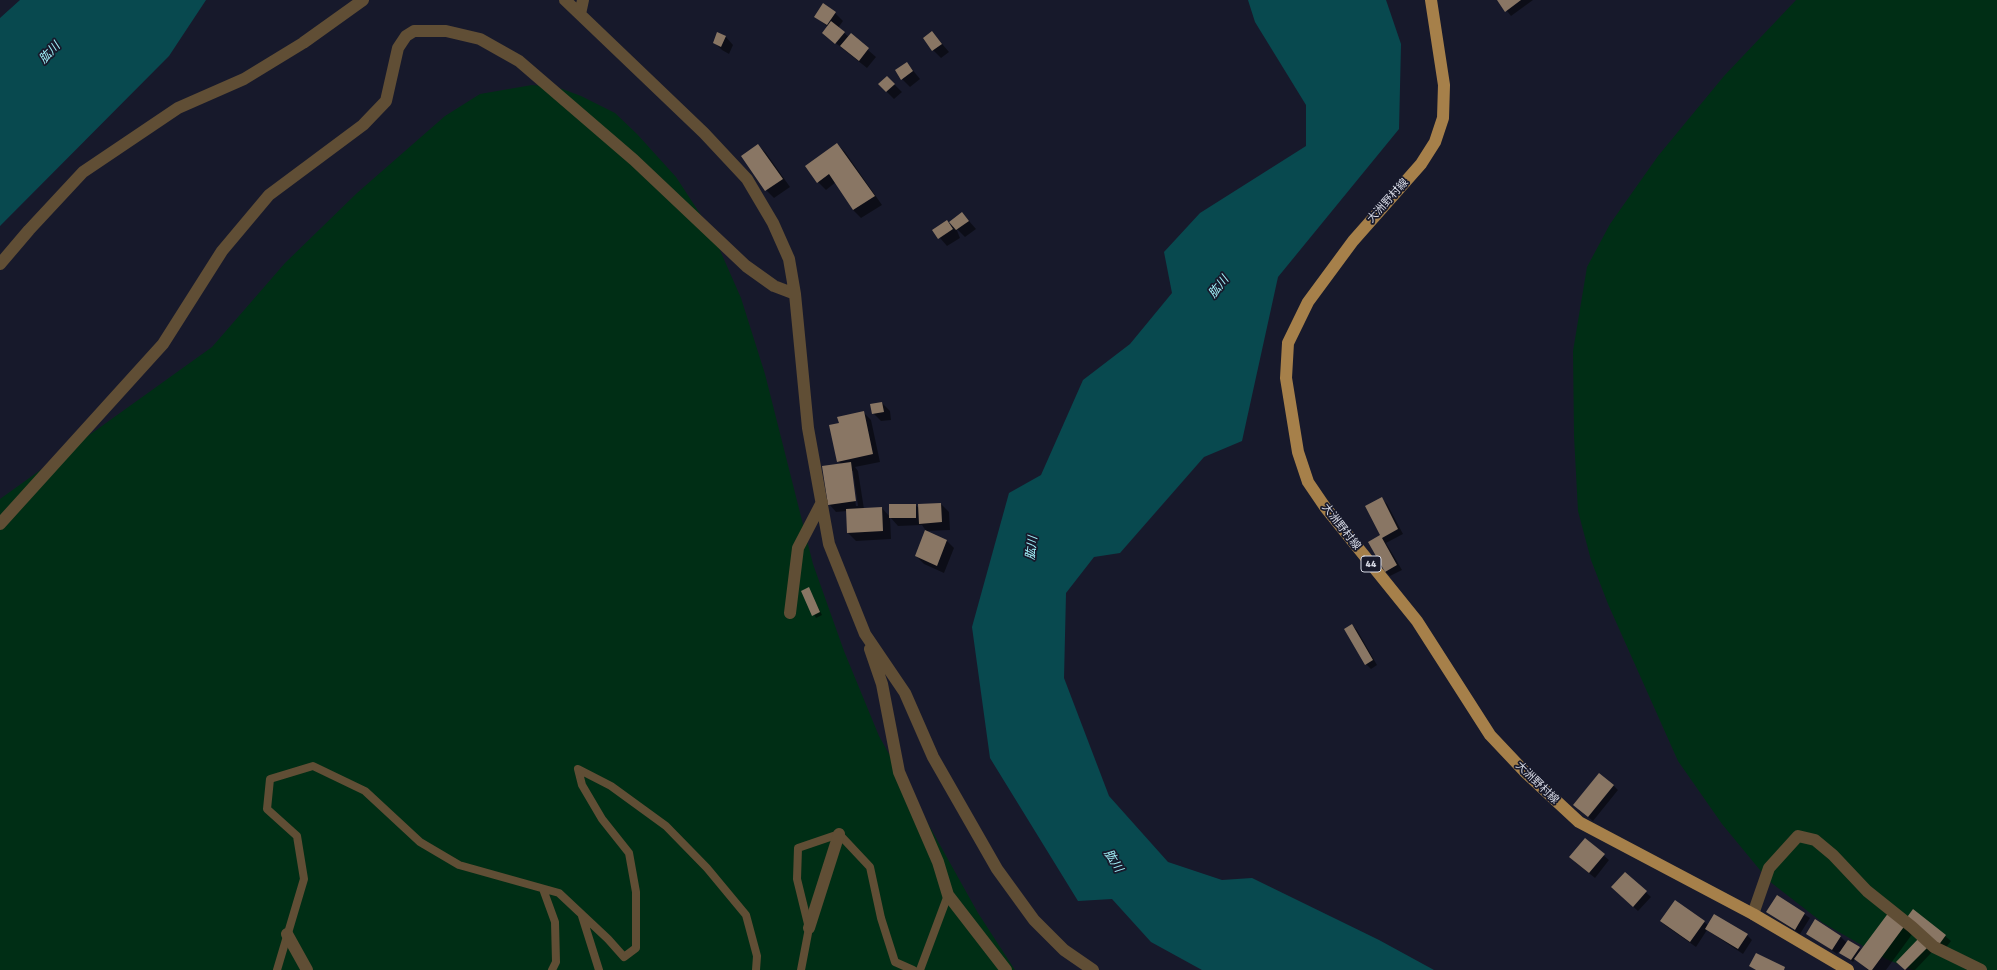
<!DOCTYPE html>
<meta charset="utf-8">
<style>
body{margin:0}
canvas{display:block;background:#17192b}
</style>
<canvas width="1997" height="970"></canvas>
<script>
const ctx = document.querySelector('canvas').getContext('2d');
ctx.lineJoin = 'round';
function paint(path, color) {
  ctx.fillStyle = color;
  ctx.fill(path, 'evenodd');
}
function poly(rows) {
  const path = new Path2D();
  for (const r of rows) {
    path.moveTo(r[0], r[1]);
    for (let i = 2; i < r.length; i += 2) path.lineTo(r[i], r[i + 1]);
  }
  return path;
}
function trace(path, color, width, dash) {
  ctx.strokeStyle = color;
  ctx.lineWidth = width;
  ctx.lineCap = dash ? 'butt' : 'round';
  ctx.setLineDash(dash || []);
  ctx.stroke(path);
}
function label(font, color, halo, rows, align = 'center') {
  ctx.font = font + ' Signika,"Noto Sans JP",sans-serif';
  ctx.lineWidth = 3.5;
  ctx.setLineDash([]);
  ctx.textBaseline = 'middle';
  ctx.strokeStyle = halo;
  ctx.fillStyle = color;
  for (const [text, x, y, turn = 0] of rows) {
    ctx.save();
    ctx.translate(x, y);
    ctx.rotate((+turn || 0) * Math.PI / 180);
    ctx.textAlign = isNaN(turn) ? turn : align;
    if (halo) ctx.strokeText(text, 0, 0);
    ctx.fillText(text, 0, 0);
    ctx.restore();
  }
}
paint(poly([
 [1796,0,1997,0,1997,970,1913,970,1886,959,1823,923,1769,881,1722,824,1678,761,1608,604,1591,560,1578,511,1574,436,1573,351,1587,267,1610,224,1658,156,1724,76],
 [532,85,557,87,581,96,615,113,637,134,676,177,712,232,741,298,765,374,813,564,844,651,879,736,978,913,1015,970,0,970,0,499,212,347,285,263,357,193,445,116,480,94]
]), '#002e15');
paint(poly([
 [20,0,206,0,169,56,0,226,0,18],
 [1248,0,1386,0,1401,44,1399,129,1278,277,1242,441,1204,457,1120,553,1094,557,1066,593,1064,678,1109,796,1168,862,1222,880,1252,878,1379,940,1434,970,1202,970,1151,942,1112,899,1078,901,990,758,972,627,1009,493,1041,475,1083,380,1130,344,1172,293,1164,252,1200,213,1306,146,1306,105,1255,22]
]), '#08494f');
paint(poly([
 [1498,0,1533,0,1511,16],
 [835,13,843,21,838,28,849,37,851,35,876,57,867,68,823,33,828,27,815,16],
 [932,32,949,52,941,58,933,50],
 [718,33,726,37,733,45,729,54,722,50,714,42],
 [907,63,920,79,910,87,902,79],
 [887,77,902,92,894,99,879,84],
 [837,144,845,152,882,205,861,218,853,210,836,182,826,190,818,182],
 [758,145,766,153,790,187,774,198,766,190],
 [962,213,976,229,965,237,956,228,960,238,947,246,933,230,947,221,953,227],
 [882,403,890,411,891,420,881,421,873,413],
 [863,412,871,420,880,462,855,467,858,471,864,509,882,508,890,517,915,505,919,508,941,504,949,512,950,530,926,531,922,525,898,526,890,517,891,539,856,541,848,533,847,511,836,512,829,504,841,464,838,461,840,424],
 [851,471,853,471,858,506,856,506],
 [1382,499,1387,504,1403,534,1386,543,1402,570,1390,576,1385,571,1381,535],
 [946,540,954,548,944,573,924,564,916,556],
 [808,588,822,615,816,618,802,591],
 [1352,625,1357,630,1377,665,1371,669,1366,664],
 [1613,785,1618,790,1593,821,1579,810],
 [1585,840,1609,860,1595,878,1575,862],
 [1625,873,1651,897,1638,911,1617,892],
 [1777,896,1810,918,1800,934,1767,912],
 [1675,901,1708,925,1747,935,1752,940,1743,954,1707,930,1696,947,1666,926,1661,921],
 [1913,910,1951,941,1944,950],
 [1890,913,1913,933,1886,970,1868,970,1855,959,1853,962,1839,951,1837,954,1808,933,1816,921,1841,937,1847,943,1849,941,1862,951],
 [1919,940,1932,952,1915,970,1906,970,1898,962]
]), '#0007');
paint(poly([
 [1497,0,1521,0,1505,12],
 [823,3,836,12,827,25,814,17],
 [831,21,845,32,835,44,822,33],
 [932,31,942,44,932,51,923,38],
 [717,32,726,36,721,47,713,43],
 [851,33,869,48,859,61,840,46],
 [907,62,913,71,901,80,895,70],
 [887,76,895,84,886,92,878,84],
 [837,143,875,196,853,210,829,174,817,183,805,166],
 [758,144,783,179,765,191,741,156],
 [962,212,969,221,956,230,949,222],
 [947,220,953,229,938,239,932,230],
 [882,402,884,412,872,414,870,404],
 [864,411,873,454,837,462,829,425,839,423,837,417],
 [851,462,856,501,828,505,822,466],
 [1382,497,1398,529,1382,538,1397,565,1385,572,1368,542,1380,535,1365,506],
 [941,503,942,522,919,524,918,504],
 [889,504,916,504,916,518,889,518],
 [882,507,883,531,847,533,846,509],
 [925,530,947,540,937,566,915,556],
 [809,587,820,612,812,616,801,591],
 [1352,624,1373,660,1365,665,1344,629],
 [1599,773,1614,785,1588,817,1573,805],
 [1585,838,1605,854,1589,873,1569,857],
 [1625,872,1647,891,1633,907,1611,887],
 [1777,895,1805,913,1795,930,1766,912],
 [1675,900,1705,921,1690,942,1660,921],
 [1913,909,1946,935,1938,946,1905,920],
 [1889,912,1906,924,1872,970,1869,970,1854,959],
 [1714,914,1748,934,1738,949,1705,929],
 [1815,919,1841,936,1832,950,1806,934],
 [1919,938,1928,947,1905,970,1896,962],
 [1848,940,1860,947,1851,960,1839,953],
 [1756,953,1785,967,1784,970,1756,970,1749,966]
]), '#897664');
trace(poly([
 [543,889,555,922,556,962,552,970],
 [582,916,599,970],
 [277,970,304,879,297,836,267,809,270,779,313,766,365,791,420,842,459,865,559,893,608,939,624,957,636,948,636,892,629,853,602,819,582,785,578,769,611,786,666,826,707,868,746,915,757,956,756,970],
 [801,970,809,928,797,879,798,848,839,834,870,867,881,918,895,962,913,970],
 [920,970,948,895]
]), '#604e35', 8);
trace(poly([
 [565,0,704,133,747,179,773,223,789,259,795,294,808,428,829,544,865,634,905,693,933,757,997,869,1034,920,1064,950,1093,970],
 [580,14,583,0],
 [0,264,29,230,83,172,178,108,244,79,303,43,363,0],
 [0,524,163,344,222,251,269,195,363,125,386,101,398,48,406,36,414,31,446,31,480,39,519,61,634,160,746,266,774,286,795,294],
 [790,613,798,548,822,502],
 [870,649,882,684,899,772,938,862,948,895,1006,970],
 [1753,914,1769,868,1798,836,1815,840,1833,855,1867,891,1912,927,1934,947,1981,970],
 [809,928,839,834],
 [287,934,307,970]
]), '#604e35', 12);
trace(poly([
 [1431,0,1444,85,1443,118,1435,142,1421,164,1353,241,1308,302,1288,343,1286,378,1298,452,1308,482,1325,507,1417,621,1490,735,1524,771,1579,822,1753,914,1848,970]
]), '#a6804a', 12);
for (const [x, y, w] of [
 [1371,564,20]
]) {
  const box = new Path2D();
  box.roundRect(x - w / 2, y - 8, w, 16, 3);
  ctx.fillStyle = '#17192b';
  ctx.fill(box);
  trace(box, '#d6d9e5', 1);
}
label('bold 10px', '#d6d9e5', null, [
 ["44",1371,564]
]);
label('11px', '#d6d9e5', '#17192b', [
 ["大洲野村線",1388,201,-48],
 ["大洲野村線",1341,527,52],
 ["大洲野村線",1537,783,44]
]);
label('italic 12px', '#a1f1f9', '#17192b', [
 ["肱川",50,53,-47],
 ["肱川",1219,287,-52],
 ["肱川",1032,548,-83],
 ["肱川",1113,861,58]
]);
</script>
